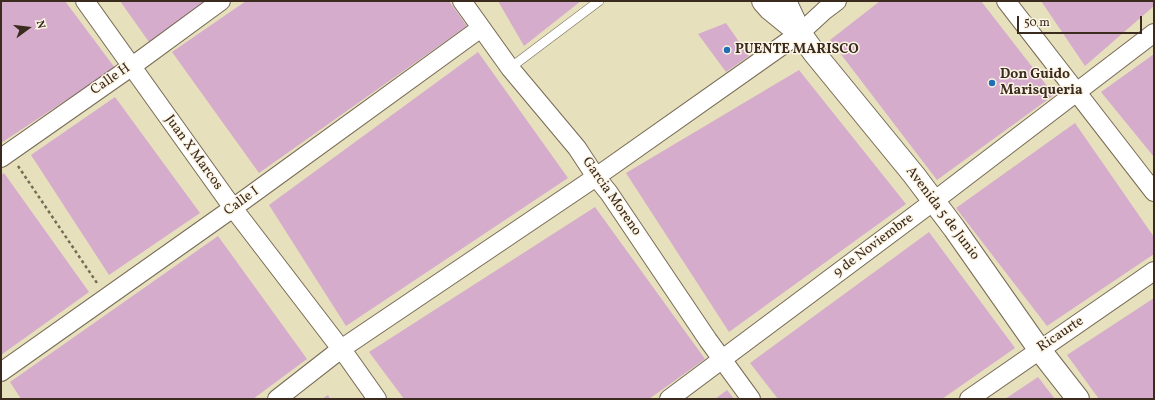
<!DOCTYPE html>
<style>
body{margin:0}
#map{position:relative;width:1155px;height:400px;overflow:hidden;background:#e7e0bc;font-family:Vollkorn,serif}
canvas{display:block}
.frame{position:absolute;inset:0;border:2px solid #3b2a1e;pointer-events:none}
.north{position:absolute;left:8px;top:8px;width:40px;height:40px;-webkit-text-stroke:3px #fcf5e5;paint-order:stroke;rotate:75deg;font-size:11px;font-weight:700;line-height:16px;text-align:center;color:#3b2a1e}
.north::after{content:'';display:block;margin:auto;width:14px;height:18px;background:#3b2a1e;clip-path:polygon(50% 0,100% 100%,50% 72%,0 100%)}
.scale{position:absolute;left:1017px;top:16px;width:125px;height:18px;box-sizing:border-box;border:2px solid #3b2a1e;border-top:0;padding-left:5px;font-size:12px;line-height:14px;white-space:nowrap;color:#3b2a1e;-webkit-text-stroke:3px #fcf5e5;paint-order:stroke}
</style>
<div id="map">
<canvas width="1155" height="400"></canvas>
<div class="frame"></div>
<div class="north">N</div>
<div class="scale">50 m</div>
</div>
<script>
const ctx = document.querySelector('canvas').getContext('2d');
ctx.lineJoin = 'round';
function paint(path, color) {
  ctx.fillStyle = color;
  ctx.fill(path, 'evenodd');
}
function poly(rows) {
  const path = new Path2D();
  for (const r of rows) {
    path.moveTo(r[0], r[1]);
    for (let i = 2; i < r.length; i += 2) path.lineTo(r[i], r[i + 1]);
  }
  return path;
}
function trace(path, color, width, dash) {
  ctx.strokeStyle = color;
  ctx.lineWidth = width;
  ctx.lineCap = dash ? 'butt' : 'round';
  ctx.setLineDash(dash || []);
  ctx.stroke(path);
}
function label(font, color, halo, rows, align = 'center') {
  ctx.font = font + ' Vollkorn,serif';
  ctx.lineWidth = 3;
  ctx.setLineDash([]);
  ctx.textBaseline = 'middle';
  ctx.strokeStyle = halo;
  ctx.fillStyle = color;
  for (const [text, x, y, turn = 0] of rows) {
    ctx.save();
    ctx.translate(x, y);
    ctx.rotate((+turn || 0) * Math.PI / 180);
    ctx.textAlign = isNaN(turn) ? turn : align;
    if (halo) ctx.strokeText(text, 0, 0);
    ctx.fillText(text, 0, 0);
    ctx.restore();
  }
}
paint(poly([
 [1,1,65,1,115,68,1,143],
 [120,1,205,1,149,42],
 [246,1,449,1,467,26,259,173,172,52],
 [498,1,581,1,524,46],
 [880,1,981,1,1054,95,937,180,830,40],
 [1041,1,1154,1,1154,6,1085,66],
 [726,23,749,56,726,72,698,34],
 [478,52,568,178,346,326,269,205],
 [1154,54,1154,157,1101,92],
 [799,70,906,204,729,332,626,173],
 [115,97,200,213,109,275,31,155],
 [1075,123,1154,237,1154,254,1047,326,956,208],
 [4,173,89,292,1,355,1,175],
 [595,207,705,359,649,399,404,399,369,352],
 [929,232,1015,348,942,399,778,399,750,363],
 [218,236,307,359,253,399,21,399,10,382],
 [1154,298,1154,399,1099,399,1067,355],
 [1038,377,1055,399,1005,399],
 [727,390,734,399,715,399],
 [328,395,330,399,322,399]
]), '#d6accc');
const lane = poly([
 [510,68,599,1]
]);
const street = poly([
 [85,1,233,208,348,358,377,399],
 [462,1,510,68,577,148,596,177,609,193,708,340,751,399],
 [1006,1,1154,192],
 [1,158,131,67,221,1],
 [1,372,233,208,481,28],
 [277,399,341,349,596,177,800,33,825,10,837,1],
 [669,399,934,201,1154,33],
 [969,399,1154,271]
]);
const primary = poly([
 [763,1,770,9,797,31],
 [785,1,800,33,815,54,914,175,954,228,1039,349,1078,399]
]);
trace(lane, '#776a55', 10);
trace(street, '#776a55', 20);
trace(primary, '#776a55', 24);
trace(poly([
 [18,166,97,283]
]), '#776a55', 2.5, [3, 3]);
trace(lane, '#fff', 9);
trace(street, '#fff', 18);
trace(primary, '#fff', 22);
for (const [x, y, r, color] of [
 [727,50,4,"#1f6fb2"],
 [992,83,4,"#1f6fb2"]
]) {
  const dot = new Path2D();
  dot.arc(x, y, r, 0, 2 * Math.PI);
  ctx.fillStyle = color;
  ctx.fill(dot);
  trace(dot, '#fcf5e5', 1.5);
}
label('bold 14px', '#3b2a1e', '#fcf5e5', [
 ["PUENTE MARISCO",735,50],
 ["Don Guido",1000,75],
 ["Marisqueria",1000,91]
], 'left');
label('14px', '#3b2a1e', '#fcf5e5', [
 ["Calle H",111,80,-35],
 ["Juan X Marcos",193,153,54],
 ["Garcia Moreno",611,197,55],
 ["Calle I",242,202,-36],
 ["Avenida 5 de Junio",942,214,53],
 ["9 de Noviembre",874,246,-37],
 ["Ricaurte",1061,335,-34]
]);
</script>
